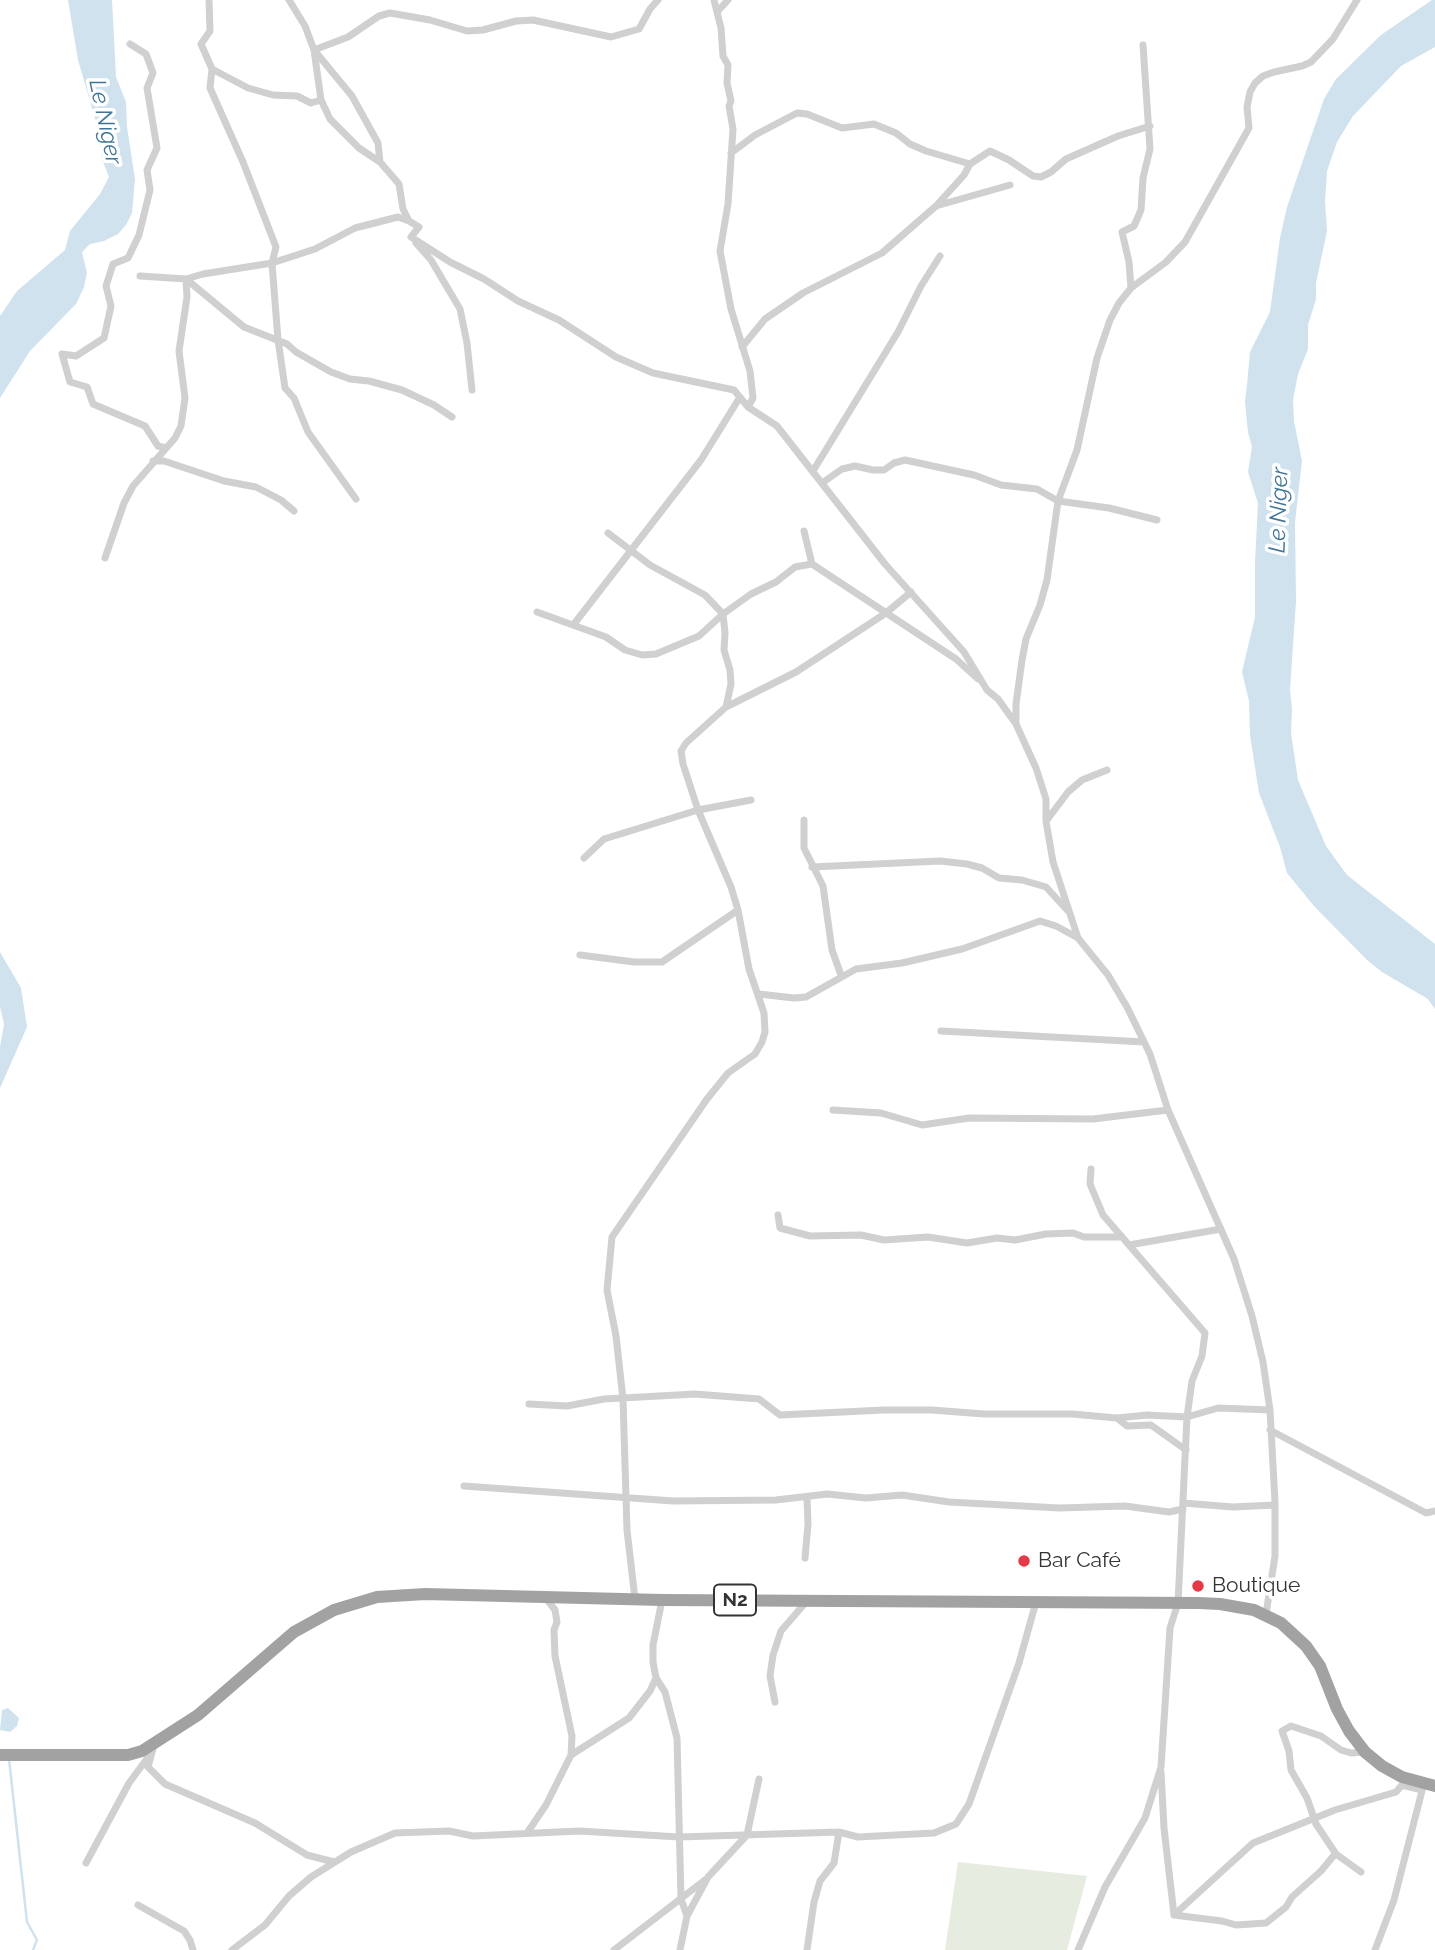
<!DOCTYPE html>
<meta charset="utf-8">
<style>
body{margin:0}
canvas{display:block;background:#fff}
</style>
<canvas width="1435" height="1950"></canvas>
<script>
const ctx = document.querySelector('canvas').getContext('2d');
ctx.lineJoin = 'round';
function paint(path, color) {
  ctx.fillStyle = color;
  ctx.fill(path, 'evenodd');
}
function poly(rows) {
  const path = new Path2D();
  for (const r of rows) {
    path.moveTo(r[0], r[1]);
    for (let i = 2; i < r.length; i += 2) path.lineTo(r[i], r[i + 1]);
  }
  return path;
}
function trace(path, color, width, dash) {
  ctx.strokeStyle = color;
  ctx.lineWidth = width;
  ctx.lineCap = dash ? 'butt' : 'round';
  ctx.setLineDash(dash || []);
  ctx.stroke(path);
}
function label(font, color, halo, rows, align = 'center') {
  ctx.font = font + ' Raleway,sans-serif';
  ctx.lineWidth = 7;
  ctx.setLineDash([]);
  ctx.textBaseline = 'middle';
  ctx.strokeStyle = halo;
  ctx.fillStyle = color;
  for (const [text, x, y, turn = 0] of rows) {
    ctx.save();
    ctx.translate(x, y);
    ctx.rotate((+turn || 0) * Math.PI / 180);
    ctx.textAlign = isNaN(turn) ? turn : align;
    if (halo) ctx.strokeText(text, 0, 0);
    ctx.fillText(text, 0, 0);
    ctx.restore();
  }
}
paint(poly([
 [958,1862,1087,1876,1067,1950,945,1950]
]), '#e6ecdf');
paint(poly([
 [68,0,112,0,116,77,126,102,127,127,135,179,132,213,126,225,118,234,104,241,90,244,82,252,87,273,84,287,76,304,30,351,0,398,0,316,17,291,65,250,70,231,100,194,109,177,102,159,99,132,78,60],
 [1432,0,1435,0,1435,47,1401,66,1353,116,1337,142,1327,171,1325,201,1327,231,1316,283,1316,299,1308,325,1308,349,1298,374,1293,400,1294,421,1302,461,1295,522,1296,601,1290,690,1292,709,1291,733,1298,780,1326,846,1347,875,1435,944,1435,1009,1428,999,1382,972,1367,960,1314,906,1287,873,1280,847,1259,793,1250,735,1249,701,1242,672,1255,617,1255,563,1258,503,1248,472,1252,447,1248,432,1245,402,1247,385,1250,352,1270,312,1280,238,1287,207,1324,99,1336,79,1381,35],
 [0,952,21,988,27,1027,0,1088,0,1047,4,1024,0,1007],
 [8,1708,19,1718,17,1726,10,1732,0,1730,2,1710]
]), '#cfe2ee');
trace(poly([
 [9,1759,27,1922,37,1940,33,1950]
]), '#cfe2ee', 2.5);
trace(poly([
 [209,0,210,31,201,44,212,69,248,88,273,95,297,96,311,103,321,100],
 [289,0,305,26,314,50,321,100,330,119,359,148,380,162,399,184,403,209,409,221,419,227,411,237,450,262,484,279,518,301,559,320,616,357,653,373,734,390,748,407,777,426,885,564,964,652,987,690,998,699,1016,724,1036,768,1046,799,1046,821,1053,862,1078,938,1108,975,1127,1007,1150,1054,1168,1110,1234,1259,1252,1316,1263,1362,1270,1410,1275,1502,1275,1556,1266,1614],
 [714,0,721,28,723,56,728,65,727,83,731,101,729,106,733,129,728,204,720,251,731,309,750,371,753,398,748,407],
 [717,12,728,0],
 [130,44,146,54,153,73,147,88,157,148,147,170,150,190,139,235,128,258,113,264,106,286,111,306,104,338,76,356,62,354,70,382,87,387,93,404,145,426,158,446,166,448],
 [212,69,210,88,243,162,276,247,272,263,278,340,285,388,294,398,308,432,356,499],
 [731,153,755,135,797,113,807,114,842,128,874,124,896,133,910,144,926,151,970,164],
 [380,162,378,143,352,96,314,50,348,37,379,16,390,13,430,20,467,31,483,30,516,21,533,20,611,37,639,29,650,9,658,0],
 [936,206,1010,185],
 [416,243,431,260,460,309,467,343,472,390],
 [140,276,186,279,244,327,287,344,296,352,331,372,350,379,369,381,402,390,434,405,452,417],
 [1131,288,1129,262,1122,232,1134,226,1141,210,1143,178,1150,149,1143,45],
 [742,347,765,319,803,293,882,253,936,206,964,175,970,164,990,151,1009,160,1033,176,1041,177,1051,172,1066,159,1118,136,1150,126],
 [153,461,164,461,224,481,256,487,281,500,294,511],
 [813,471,898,332,921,286,940,256],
 [822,483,842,469,855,466,873,470,884,470,894,463,905,460,974,475,1001,485,1037,489,1058,501,1109,508,1157,520],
 [804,531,812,564,956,659,978,679],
 [608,533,650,565,705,595,723,614,725,633,724,650,730,670,731,684,726,707,686,743,681,751,683,764,698,810,731,887,738,910,749,969,764,1013,765,1032,762,1042,755,1054,728,1073,707,1099,612,1237,607,1290,616,1336,623,1399,627,1530,635,1599],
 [105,558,124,503,133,486,175,438,181,426,185,398,179,351,187,297,186,279,203,274,272,263,315,249,355,228,398,217,409,221],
 [537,612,606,637,625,650,642,655,656,654,699,636,723,614,751,594,776,582,795,567,812,564],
 [574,624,701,460,740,397],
 [726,707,796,672,886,613,911,592],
 [1016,724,1016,704,1022,660,1026,639,1040,605,1047,580,1058,501,1077,450,1097,358,1110,320,1119,303,1131,288,1166,262,1185,242,1249,128,1247,107,1250,92,1255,83,1263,76,1274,72,1302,66,1311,62,1333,39,1357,0],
 [804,820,804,848,823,886,832,950,841,975],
 [1047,820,1068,792,1082,780,1107,770],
 [584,858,604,839,698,810,751,800],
 [812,867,940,861,967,864,982,868,999,878,1022,880,1046,887,1068,911],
 [580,955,634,962,662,962,738,910],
 [759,994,794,998,806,997,856,969,902,963,962,949,1040,921,1056,926,1078,938],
 [941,1031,1144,1042],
 [833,1110,881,1113,922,1125,969,1118,1093,1119,1168,1110],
 [778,1215,780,1228,810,1236,861,1235,884,1240,928,1237,967,1243,997,1238,1015,1240,1046,1234,1073,1233,1084,1237,1122,1237],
 [1129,1245,1221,1229],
 [529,1404,567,1406,604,1399,695,1394,759,1399,780,1415,884,1410,932,1410,984,1414,1072,1414,1117,1418,1147,1415,1187,1417,1218,1408,1270,1410],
 [1117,1418,1127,1426,1151,1425,1186,1450],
 [1270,1430,1426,1513,1435,1511],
 [464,1486,673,1501,776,1500,827,1494,866,1498,902,1495,949,1502,1059,1508,1125,1506,1169,1512,1183,1509],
 [1183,1503,1233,1507,1275,1505],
 [805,1558,808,1524,807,1498],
 [545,1597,555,1610,557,1622,554,1630,555,1656,572,1736,571,1755],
 [662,1600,653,1645,653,1662,656,1678,665,1692,677,1738,681,1899,687,1916],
 [775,1702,770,1676,773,1655,781,1631,806,1602],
 [154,1745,148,1767,165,1784,255,1823,307,1855,334,1862],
 [1161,1772,1164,1828,1174,1915,1222,1921,1236,1925,1266,1923,1286,1907,1292,1897,1321,1871,1335,1854],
 [527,1833,546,1805,571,1755,629,1718,650,1691,656,1678],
 [86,1863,129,1783,149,1756],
 [1361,1872,1336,1854,1316,1824,1307,1798,1291,1770,1289,1751,1282,1731,1291,1726,1321,1736,1341,1750,1351,1753,1364,1752],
 [138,1905,184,1931,190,1940,193,1950],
 [1174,1915,1253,1843,1335,1810,1396,1792,1402,1785,1422,1790],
 [232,1950,265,1925,289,1896,311,1877,351,1852,395,1833,449,1831,473,1836,579,1831,679,1837,839,1832,858,1837,934,1833,956,1824,969,1804,1019,1663,1036,1602],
 [614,1950,705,1880],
 [680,1950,687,1916,708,1877,747,1835,759,1779],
 [807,1950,814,1902,820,1881,834,1863,839,1832],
 [1078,1950,1105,1887,1145,1818,1161,1767,1170,1628,1178,1603,1187,1417,1192,1381,1202,1356,1205,1333,1103,1215,1090,1184,1091,1169],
 [1375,1950,1394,1900,1423,1787]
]), '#d0d0d0', 7);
trace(poly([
 [0,1755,128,1755,142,1751,198,1715,294,1632,334,1610,377,1597,425,1594,662,1600,1199,1603,1220,1604,1254,1610,1281,1623,1306,1646,1320,1666,1337,1709,1349,1731,1365,1752,1382,1766,1402,1777,1435,1786]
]), '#a2a2a2', 12);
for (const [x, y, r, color] of [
 [1024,1561,7,"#e63946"],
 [1198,1586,7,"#e63946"]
]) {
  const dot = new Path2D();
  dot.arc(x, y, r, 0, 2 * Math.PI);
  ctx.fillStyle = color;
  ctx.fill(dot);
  trace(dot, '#fff', 2.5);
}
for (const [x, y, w] of [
 [735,1600,42]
]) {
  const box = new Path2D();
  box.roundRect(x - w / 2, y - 15.5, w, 31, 5);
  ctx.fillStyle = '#fff';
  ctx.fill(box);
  trace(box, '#333', 2);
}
label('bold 19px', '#333', null, [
 ["N2",735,1600]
]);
label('21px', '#333', '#fff', [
 ["Bar Café",1038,1561],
 ["Boutique",1212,1586]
], 'left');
label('italic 23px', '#3f7597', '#fff', [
 ["Le Niger",105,122,78],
 ["Le Niger",1279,510,-88]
]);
</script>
